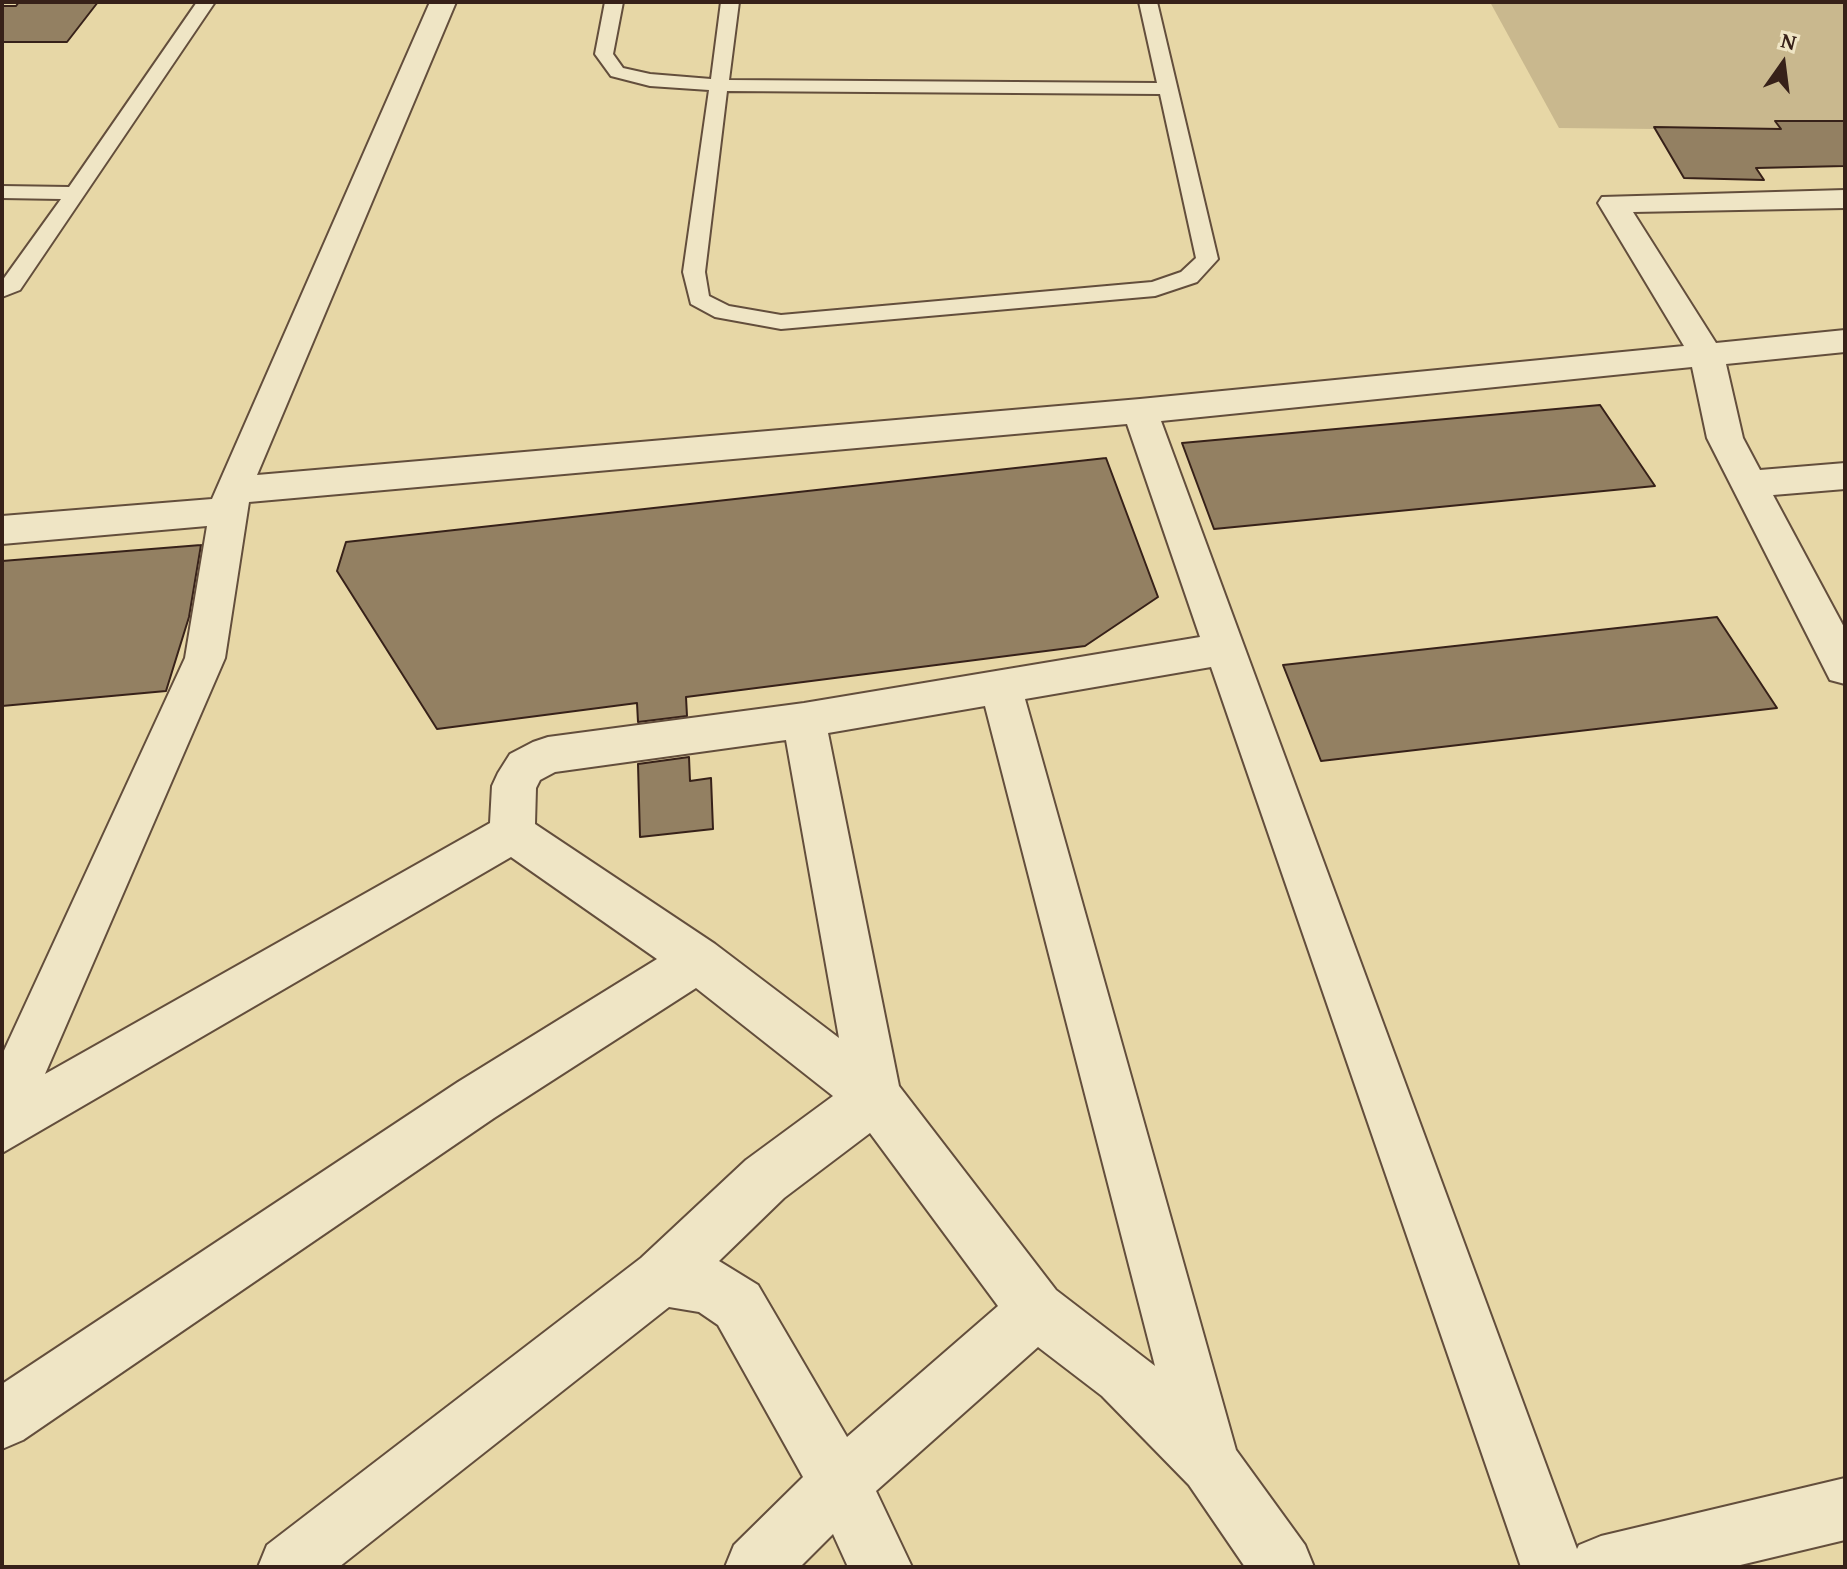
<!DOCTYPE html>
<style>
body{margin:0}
#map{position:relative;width:1847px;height:1569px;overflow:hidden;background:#e7d7a6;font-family:"Gentium Book Plus",serif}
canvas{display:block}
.frame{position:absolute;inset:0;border:4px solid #372119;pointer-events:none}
.north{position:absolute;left:1743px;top:24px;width:80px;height:80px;-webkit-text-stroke:6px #efe5c5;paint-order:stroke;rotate:14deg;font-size:22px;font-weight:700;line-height:32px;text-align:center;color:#372119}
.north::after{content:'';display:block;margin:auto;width:28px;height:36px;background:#372119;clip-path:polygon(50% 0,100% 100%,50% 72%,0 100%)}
</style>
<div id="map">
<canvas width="1847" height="1569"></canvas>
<div class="frame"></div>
<div class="north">N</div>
</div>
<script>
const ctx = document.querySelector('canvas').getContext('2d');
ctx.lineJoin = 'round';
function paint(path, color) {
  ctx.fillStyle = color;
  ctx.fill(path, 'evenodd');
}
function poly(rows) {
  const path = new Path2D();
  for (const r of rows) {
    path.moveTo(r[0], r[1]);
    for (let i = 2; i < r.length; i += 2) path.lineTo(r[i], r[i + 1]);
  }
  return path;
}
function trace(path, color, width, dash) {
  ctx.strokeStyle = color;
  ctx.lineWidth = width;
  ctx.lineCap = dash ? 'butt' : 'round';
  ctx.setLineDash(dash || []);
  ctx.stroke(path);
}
paint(poly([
 [1490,2,1845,2,1845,131,1559,128]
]), '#c9b88e');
const building = poly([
 [19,2,98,2,67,42,2,42,2,6,16,6,19,2],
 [1775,121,1845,121,1845,166,1756,168,1764,180,1684,178,1654,127,1781,129,1775,121],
 [1600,405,1655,486,1214,529,1182,443,1600,405],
 [1106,458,1158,597,1085,646,686,697,687,716,638,722,637,703,437,729,337,571,346,542,1106,458],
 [201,545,189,617,166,691,2,706,2,561,201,545],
 [1717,617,1777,708,1321,761,1283,665,1717,617],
 [689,757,690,781,711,778,713,829,640,837,638,764,689,757]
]);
paint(building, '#938062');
trace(building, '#372119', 2);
const lane = poly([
 [197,2,215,2,20,290,2,297,2,281,61,199,2,198,2,186,69,187,197,2],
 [605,2,623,2,613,54,623,68,650,74,711,79,721,2,739,2,729,80,1157,83,1139,2,1157,2,1218,259,1197,282,1155,296,781,329,715,317,691,304,683,272,709,90,650,86,611,76,595,54,605,2],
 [727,91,1160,94,1196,258,1181,272,1152,282,781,315,729,306,709,296,705,272,727,91]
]);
const street = poly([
 [430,2,456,2,257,475,1140,399,1684,346,1598,203,1602,197,1845,190,1845,208,1633,212,1716,343,1845,330,1845,352,1726,364,1743,438,1760,470,1845,463,1845,489,1773,495,1845,629,1845,684,1830,680,1707,438,1692,367,1161,421,1577,1549,1579,1545,1601,1536,1845,1478,1845,1540,1732,1567,1521,1567,1211,667,1025,699,1236,1450,1305,1545,1314,1567,1245,1567,1189,1485,1102,1396,1038,1347,876,1491,912,1567,848,1567,833,1534,800,1567,725,1567,734,1545,803,1477,718,1325,699,1312,669,1307,339,1567,258,1567,267,1545,641,1258,746,1160,833,1096,696,988,494,1118,23,1440,2,1449,2,1384,458,1082,657,959,511,857,2,1153,2,1055,185,658,207,526,2,544,2,516,212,499,430,2],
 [1127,424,1200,637,804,703,548,737,533,742,510,754,498,773,492,786,490,823,45,1074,225,658,249,502,1127,424],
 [985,706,1155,1366,1056,1290,899,1086,828,733,985,706],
 [786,740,839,1038,715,944,535,824,536,788,540,780,555,772,786,740],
 [870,1133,998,1306,847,1437,758,1285,719,1261,784,1198,870,1133]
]);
trace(lane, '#634e3c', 4);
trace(street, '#634e3c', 4);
paint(lane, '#efe5c5');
paint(street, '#efe5c5');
</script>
